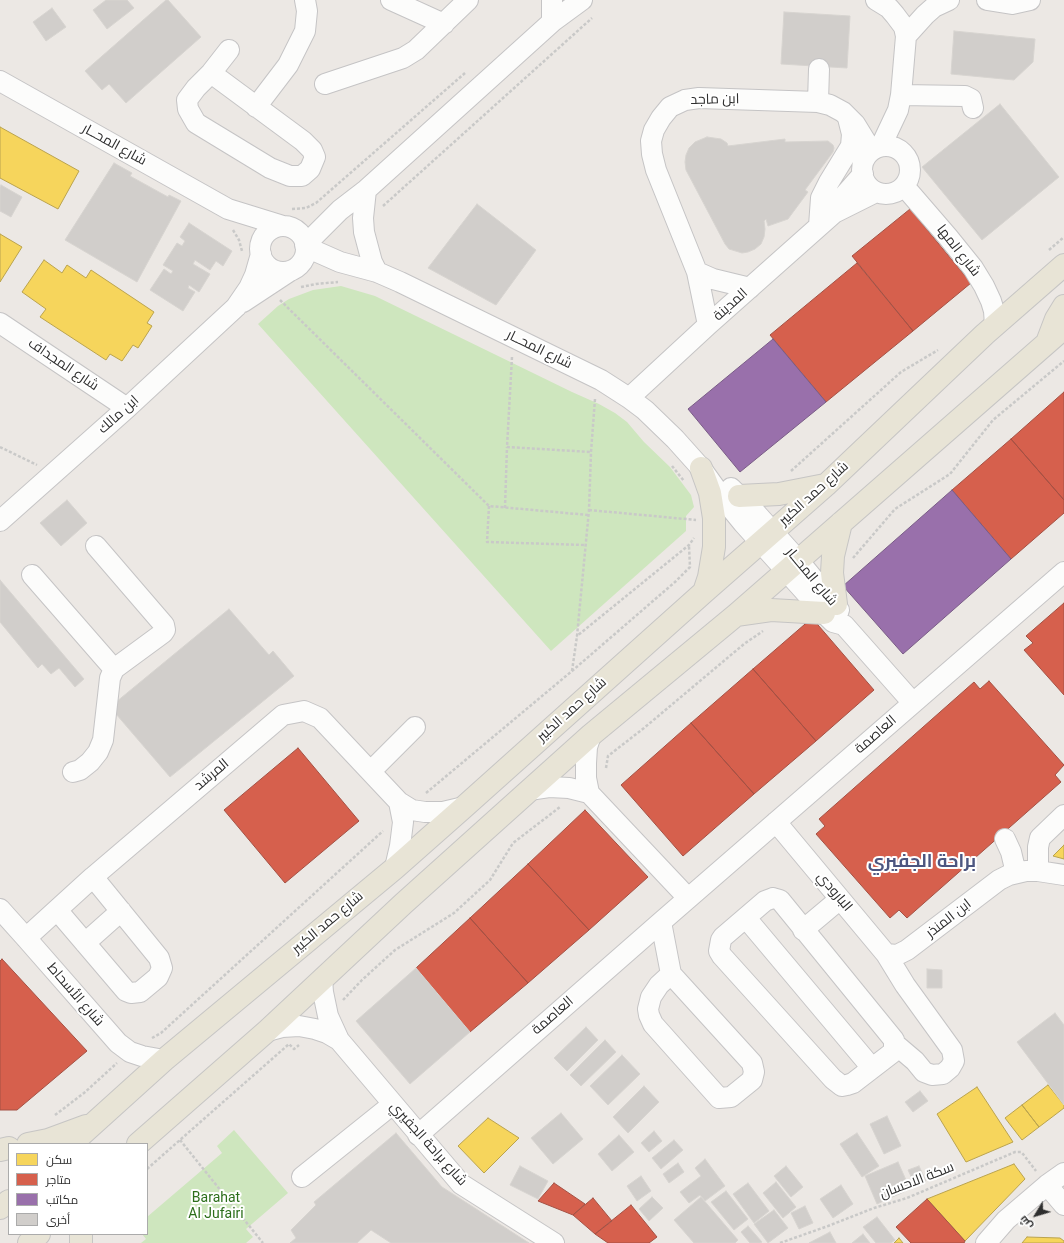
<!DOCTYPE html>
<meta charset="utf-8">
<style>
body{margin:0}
#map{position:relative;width:1064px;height:1243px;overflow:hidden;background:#ece8e4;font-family:Roboto,Cairo,sans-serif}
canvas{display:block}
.legend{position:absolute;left:8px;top:1143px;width:140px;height:92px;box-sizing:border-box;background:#fff;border:1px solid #ababab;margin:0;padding:5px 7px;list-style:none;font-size:12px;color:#2e2e2e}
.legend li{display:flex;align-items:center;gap:8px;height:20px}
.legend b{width:20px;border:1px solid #ababab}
.north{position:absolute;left:1016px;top:1195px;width:40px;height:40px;-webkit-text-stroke:3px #fff;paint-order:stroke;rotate:232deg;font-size:11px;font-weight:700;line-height:16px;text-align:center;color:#2e2e2e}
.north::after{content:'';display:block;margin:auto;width:14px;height:18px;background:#2e2e2e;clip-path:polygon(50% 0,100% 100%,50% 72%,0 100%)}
</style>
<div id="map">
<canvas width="1064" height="1243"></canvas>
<ul class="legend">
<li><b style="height:11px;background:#f6d55c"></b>سكن</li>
<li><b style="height:11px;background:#d6604d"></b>متاجر</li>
<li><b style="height:11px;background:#9970ab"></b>مكاتب</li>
<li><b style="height:11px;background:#d1cecb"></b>أخرى</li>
</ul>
<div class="north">ش</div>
</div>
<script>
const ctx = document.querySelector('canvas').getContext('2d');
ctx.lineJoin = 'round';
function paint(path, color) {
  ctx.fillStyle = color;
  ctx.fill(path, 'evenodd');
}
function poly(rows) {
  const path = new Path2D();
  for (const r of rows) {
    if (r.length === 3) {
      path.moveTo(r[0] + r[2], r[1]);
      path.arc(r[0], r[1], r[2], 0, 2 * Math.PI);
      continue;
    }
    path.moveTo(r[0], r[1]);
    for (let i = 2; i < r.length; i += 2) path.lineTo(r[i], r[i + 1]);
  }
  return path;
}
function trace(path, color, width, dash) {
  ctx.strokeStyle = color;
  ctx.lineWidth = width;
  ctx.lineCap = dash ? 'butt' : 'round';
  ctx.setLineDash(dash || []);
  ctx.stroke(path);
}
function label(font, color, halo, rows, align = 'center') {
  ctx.font = font + ' Roboto,Cairo,sans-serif';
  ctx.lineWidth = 4;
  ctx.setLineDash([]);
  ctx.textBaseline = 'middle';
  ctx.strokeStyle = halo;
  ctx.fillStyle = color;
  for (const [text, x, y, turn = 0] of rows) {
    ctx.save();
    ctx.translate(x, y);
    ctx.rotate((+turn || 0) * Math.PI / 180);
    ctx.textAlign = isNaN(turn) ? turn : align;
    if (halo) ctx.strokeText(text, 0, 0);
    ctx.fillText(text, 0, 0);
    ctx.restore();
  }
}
paint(poly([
 [341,286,375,296,572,392,599,404,615,413,627,422,644,442,670,467,691,495,694,507,686,516,686,531,551,651,258,324,278,306,289,299,313,290],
 [234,1130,288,1193,246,1229,253,1237,246,1243,141,1243,146,1239,142,1234,147,1234,147,1217,222,1153,217,1146]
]), '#cee6be');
const homes = poly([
 [0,127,79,171,58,209,0,178,0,127],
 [0,234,22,247,0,282,0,234],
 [44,260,62,273,67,265,86,278,91,270,154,312,147,323,152,326,138,348,133,345,122,361,110,354,106,360,40,317,46,309,22,292,44,260],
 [1064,845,1064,859,1053,856,1064,845],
 [1048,1085,1064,1105,1064,1108,1039,1127,1022,1105,1048,1085],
 [977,1087,1013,1142,966,1162,937,1114,977,1087],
 [1022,1105,1039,1127,1022,1140,1005,1118,1022,1105],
 [488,1118,519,1138,484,1173,458,1146,488,1118],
 [1014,1164,1025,1179,965,1241,927,1199,1014,1164],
 [1027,1237,1060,1238,1064,1241,1064,1243,1022,1243,1027,1237],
 [899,1238,903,1243,894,1243,899,1238]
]);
paint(homes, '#f6d55c');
trace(homes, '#baa34e', 1);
const shops = poly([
 [910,209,971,283,913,331,852,256,910,209],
 [857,263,913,331,826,402,770,335,857,263],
 [1064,392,1064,500,1011,439,1064,392],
 [1011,439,1064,500,1064,513,1011,559,952,490,1011,439],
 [1064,603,1064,695,1024,650,1033,643,1026,636,1064,603],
 [812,618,874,690,816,741,753,669,812,618],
 [753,669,816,741,754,794,691,723,753,669],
 [989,681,1064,765,1055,775,1061,782,907,918,899,910,890,918,816,834,825,826,819,819,974,682,980,689,989,681],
 [691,723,754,794,683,856,621,785,691,723],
 [298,748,359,821,285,883,224,810,298,748],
 [585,810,648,877,589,930,528,864,585,810],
 [528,864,589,930,528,983,470,918,528,864],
 [470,918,528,983,470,1032,416,968,470,918],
 [2,959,87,1051,17,1110,0,1110,0,961,2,959],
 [554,1183,585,1204,573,1215,538,1201,554,1183],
 [593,1198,612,1221,595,1234,573,1215,593,1198],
 [927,1199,965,1241,964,1243,911,1243,896,1227,927,1199],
 [631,1205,657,1237,649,1243,608,1243,595,1234,631,1205]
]);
paint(shops, '#d6604d');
trace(shops, '#a45144', 1);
const offices = poly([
 [773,339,826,402,740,472,688,409,773,339],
 [952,490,1011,559,903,654,843,586,952,490]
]);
paint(offices, '#9970ab');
trace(offices, '#795c86', 1);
const building = poly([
 [106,0,127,0,134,8,107,29,93,10,106,0],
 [166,0,168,0,201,37,126,103,109,84,102,90,85,71,166,0],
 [52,8,66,27,46,41,33,22,52,8],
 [784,12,850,16,847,68,781,64,784,12],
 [954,31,1035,39,1033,62,1014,80,951,74,954,31],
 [1000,104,1059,177,982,240,922,167,1000,104],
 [707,137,721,139,727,143,728,146,785,139,785,142,828,141,833,145,834,148,833,152,805,190,808,192,788,219,768,226,766,219,764,221,765,229,764,237,761,244,755,249,748,252,742,253,729,249,725,244,686,170,685,162,686,155,689,148,695,142,707,137],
 [114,163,132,173,130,176,168,197,169,195,181,201,137,282,65,240,114,163],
 [1,185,22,197,11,217,0,211,0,187,1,185],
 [477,204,536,250,496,305,428,268,477,204],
 [189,223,232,251,223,266,216,261,210,270,195,260,193,264,210,274,199,292,189,285,188,288,195,292,183,311,150,290,164,269,171,274,173,271,163,265,177,243,182,246,185,241,180,237,189,223],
 [67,500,87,523,61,546,40,523,67,500],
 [0,580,84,679,75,687,59,668,51,674,42,664,38,668,0,622,0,580],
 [229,609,269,655,273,651,294,676,170,777,110,707,229,609],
 [416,968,470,1032,410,1084,356,1021,416,968],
 [927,969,942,970,942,988,927,988,927,969],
 [1055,1013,1064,1025,1064,1105,1017,1042,1055,1013],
 [586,1027,598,1040,567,1071,554,1058,586,1027],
 [605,1040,616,1052,581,1086,570,1075,605,1040],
 [622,1055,640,1074,608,1105,590,1086,622,1055],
 [644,1086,659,1102,628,1133,613,1117,644,1086],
 [920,1091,928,1101,913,1112,905,1102,920,1091],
 [561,1113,583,1139,553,1164,531,1138,561,1113],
 [887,1116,901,1146,884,1154,870,1124,887,1116],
 [654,1131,662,1141,649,1152,641,1143,654,1131],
 [396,1133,442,1187,529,1243,391,1243,371,1230,357,1243,290,1243,296,1238,291,1230,316,1205,314,1202,396,1133],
 [857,1133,879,1166,862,1177,840,1144,857,1133],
 [619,1135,634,1152,612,1171,598,1154,619,1135],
 [674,1140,683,1150,661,1169,652,1158,674,1140],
 [705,1159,725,1186,705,1201,700,1195,689,1203,680,1192,701,1176,695,1168,705,1159],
 [898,1162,910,1189,877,1204,865,1176,898,1162],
 [678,1163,684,1172,669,1183,663,1174,678,1163],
 [520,1166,548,1181,538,1199,510,1185,520,1166],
 [786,1166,803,1187,791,1197,774,1176,786,1166],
 [919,1166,926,1181,915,1185,908,1170,919,1166],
 [641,1176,651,1191,637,1201,627,1186,641,1176],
 [776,1182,796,1207,783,1218,763,1193,776,1182],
 [748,1183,769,1211,754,1223,733,1194,748,1183],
 [841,1185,853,1204,833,1218,820,1199,841,1185],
 [726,1191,748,1219,734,1230,711,1202,726,1191],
 [652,1197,663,1208,649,1221,639,1209,652,1197],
 [701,1197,738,1240,735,1243,694,1243,674,1220,701,1197],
 [805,1206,813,1223,799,1229,791,1213,805,1206],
 [774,1210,788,1228,768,1243,754,1224,774,1210],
 [877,1217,895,1240,891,1243,876,1243,863,1227,877,1217],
 [748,1226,762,1242,760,1243,750,1243,741,1232,748,1226],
 [830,1232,836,1243,809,1243,830,1232],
 [863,1234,870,1243,852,1243,863,1234]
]);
paint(building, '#d1cecb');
trace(building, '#d7d4d0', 1);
const minor = poly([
 [391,0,444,24],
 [876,0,889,8,895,15,904,27,906,36,901,95,898,110,881,146],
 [987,0,1012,4,1030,0],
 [552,22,552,0],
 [906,36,925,15,934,7,949,0],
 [211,73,303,141,312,150,315,157,310,169,302,176,290,176,270,168,196,123,188,109,187,100,196,88,211,73,229,50],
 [0,81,228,209,283,226],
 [325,84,403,58,416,50,468,0],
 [901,95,965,96,971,99,973,108],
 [818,102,819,69],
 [256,107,288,65,305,31,307,11,305,0],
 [886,170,24],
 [904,186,948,237,973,268,984,286,991,301,994,311,995,325],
 [366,190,363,218,364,232,372,262,377,272],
 [834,213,841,199,863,174],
 [819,226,821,198,829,182,851,146,852,134,848,118],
 [283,249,23],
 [305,245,340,210,366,190,552,22,582,0],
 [306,247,340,262,377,272,400,282,601,380,629,398,645,410,675,439,701,468,721,496,743,523,824,613,833,622,844,625,913,703],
 [697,272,713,279,750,288],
 [243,302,290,271],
 [0,323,127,408],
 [708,325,697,272,656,170,652,154,651,141,654,130,661,118,670,107,685,100,699,98,818,102,830,105,843,112,855,124,871,150],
 [629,398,708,325,834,213,876,192],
 [731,488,755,512,798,560,839,610],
 [0,521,127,408,236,307,249,288,255,275,261,254],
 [96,546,164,625,165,630,163,633,114,669],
 [32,575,114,669,110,678,103,740,98,752,90,762,80,770,73,772],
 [371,771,415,727],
 [529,790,549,787,569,788,589,793,688,898],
 [589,793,586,778,586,763,587,747,591,735],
 [776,822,886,954,897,955,907,950,999,880,1009,875,1026,871,1038,871,1064,875],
 [1005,839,1011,852,1016,873],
 [395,868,400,846,403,822,399,802],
 [1038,871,1038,847,1040,838,1064,815],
 [773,898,780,900,894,1040,894,1049,892,1053,853,1083,847,1085,842,1086,833,1079,722,956,719,951,721,940,723,937,765,901,773,898],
 [0,909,26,938,118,1043,130,1052,142,1056,164,1060],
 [57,910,126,991,131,993,140,992,158,977,162,968,159,958,93,877],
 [746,918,872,1068],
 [661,922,671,974,752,1063,754,1072,752,1080,731,1097,719,1098,653,1024,649,1015,648,1009,651,997,659,985,671,974],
 [803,930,840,899],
 [26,938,93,877,283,715,304,711,320,718,399,802,412,810,425,812,443,812,464,807],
 [85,943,121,911],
 [886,954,905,985,952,1050,954,1061,950,1068,943,1074,932,1075,924,1072,915,1061,895,1044],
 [322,979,323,992,328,1016,339,1040,461,1184,554,1243],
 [267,1031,282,1027,299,1026,315,1029,327,1033,339,1040],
 [418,1135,661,922,1064,572],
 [302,1177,393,1104],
 [1047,1185,1064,1205],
 [986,1243,1006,1220,1047,1185,1064,1173]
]);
const major = poly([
 [1048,340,1056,319,1064,306],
 [701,468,710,493,714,518,714,547,709,577,704,592],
 [739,496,779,494,825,485],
 [836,604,832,573,833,556,841,523],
 [736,615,771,610,824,613],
 [28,1144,48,1140,86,1126],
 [71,1144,164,1060,395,868,464,807,704,592,826,485,985,334,1064,265],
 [138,1144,267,1031,404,903,591,735,736,615,1064,328],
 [0,1150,9,1148],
 [0,1208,9,1201],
 [29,1243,39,1234],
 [81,1243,81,1234]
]);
trace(minor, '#c5c4c5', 22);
trace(major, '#c6c5c4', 24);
trace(poly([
 [383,206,592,18],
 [292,209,306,208,316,203,465,73],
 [233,230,239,240,242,251],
 [1049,250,1064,237],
 [301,287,316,284,338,282],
 [280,300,489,506,588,515],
 [512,357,507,447,591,452],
 [595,399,591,452,589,510,577,636,689,545,694,538],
 [0,447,37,465],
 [672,466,684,481],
 [791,471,901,372,938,350],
 [489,506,487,542,585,545],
 [505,508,507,447],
 [589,510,696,520],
 [853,558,895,509,950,474,993,420,1064,361],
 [572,671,577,636],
 [606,768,608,756,644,728,744,644,763,631],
 [426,793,572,671,675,582,690,567,689,546],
 [343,1000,362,980,395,950,454,913,490,880,513,843,560,807],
 [152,1038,161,1033,383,831],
 [55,1115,84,1093,117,1063],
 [180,1140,263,1243],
 [147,1169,289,1044,294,1049,299,1045],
 [780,1243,828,1226,874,1208,907,1198,1015,1152,1021,1152,1023,1154,1036,1171]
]), '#c9c9c8', 2.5, [3, 2]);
trace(minor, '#fcfcfb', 20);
trace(major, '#e8e4d6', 22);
label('14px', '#2e2e2e', '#fff', [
 ["ابن ماجد",715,100,-1],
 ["شارع المحــار",114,145,29],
 ["شارع المها",958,251,52],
 ["المدينة",731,305,-42],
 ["شارع المحــار",539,350,26],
 ["شارع المجداف",63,365,34],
 ["ابن مالك",119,415,-42],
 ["شارع حمد الكبير",814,494,-42],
 ["شارع المحــار",811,577,50],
 ["شارع حمد الكبير",572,710,-42],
 ["العاصمة",876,735,-41],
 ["المرشد",212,775,-40],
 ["البارودي",834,892,50],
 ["ابن المنذر",949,919,-38],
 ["شارع حمد الكبير",328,923,-40],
 ["شارع الأسحاط",75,995,49],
 ["العاصمة",553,1016,-41],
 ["شارع براحة الجفيري",428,1144,48],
 ["سكة الاحسان",917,1181,-21]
]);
label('14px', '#2c6e1b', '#fff', [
 ["Barahat",216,1198],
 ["Al Jufairi",216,1214]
]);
label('bold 18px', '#4d5680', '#fff', [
 ["براحة الجفيري",922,862]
]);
</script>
